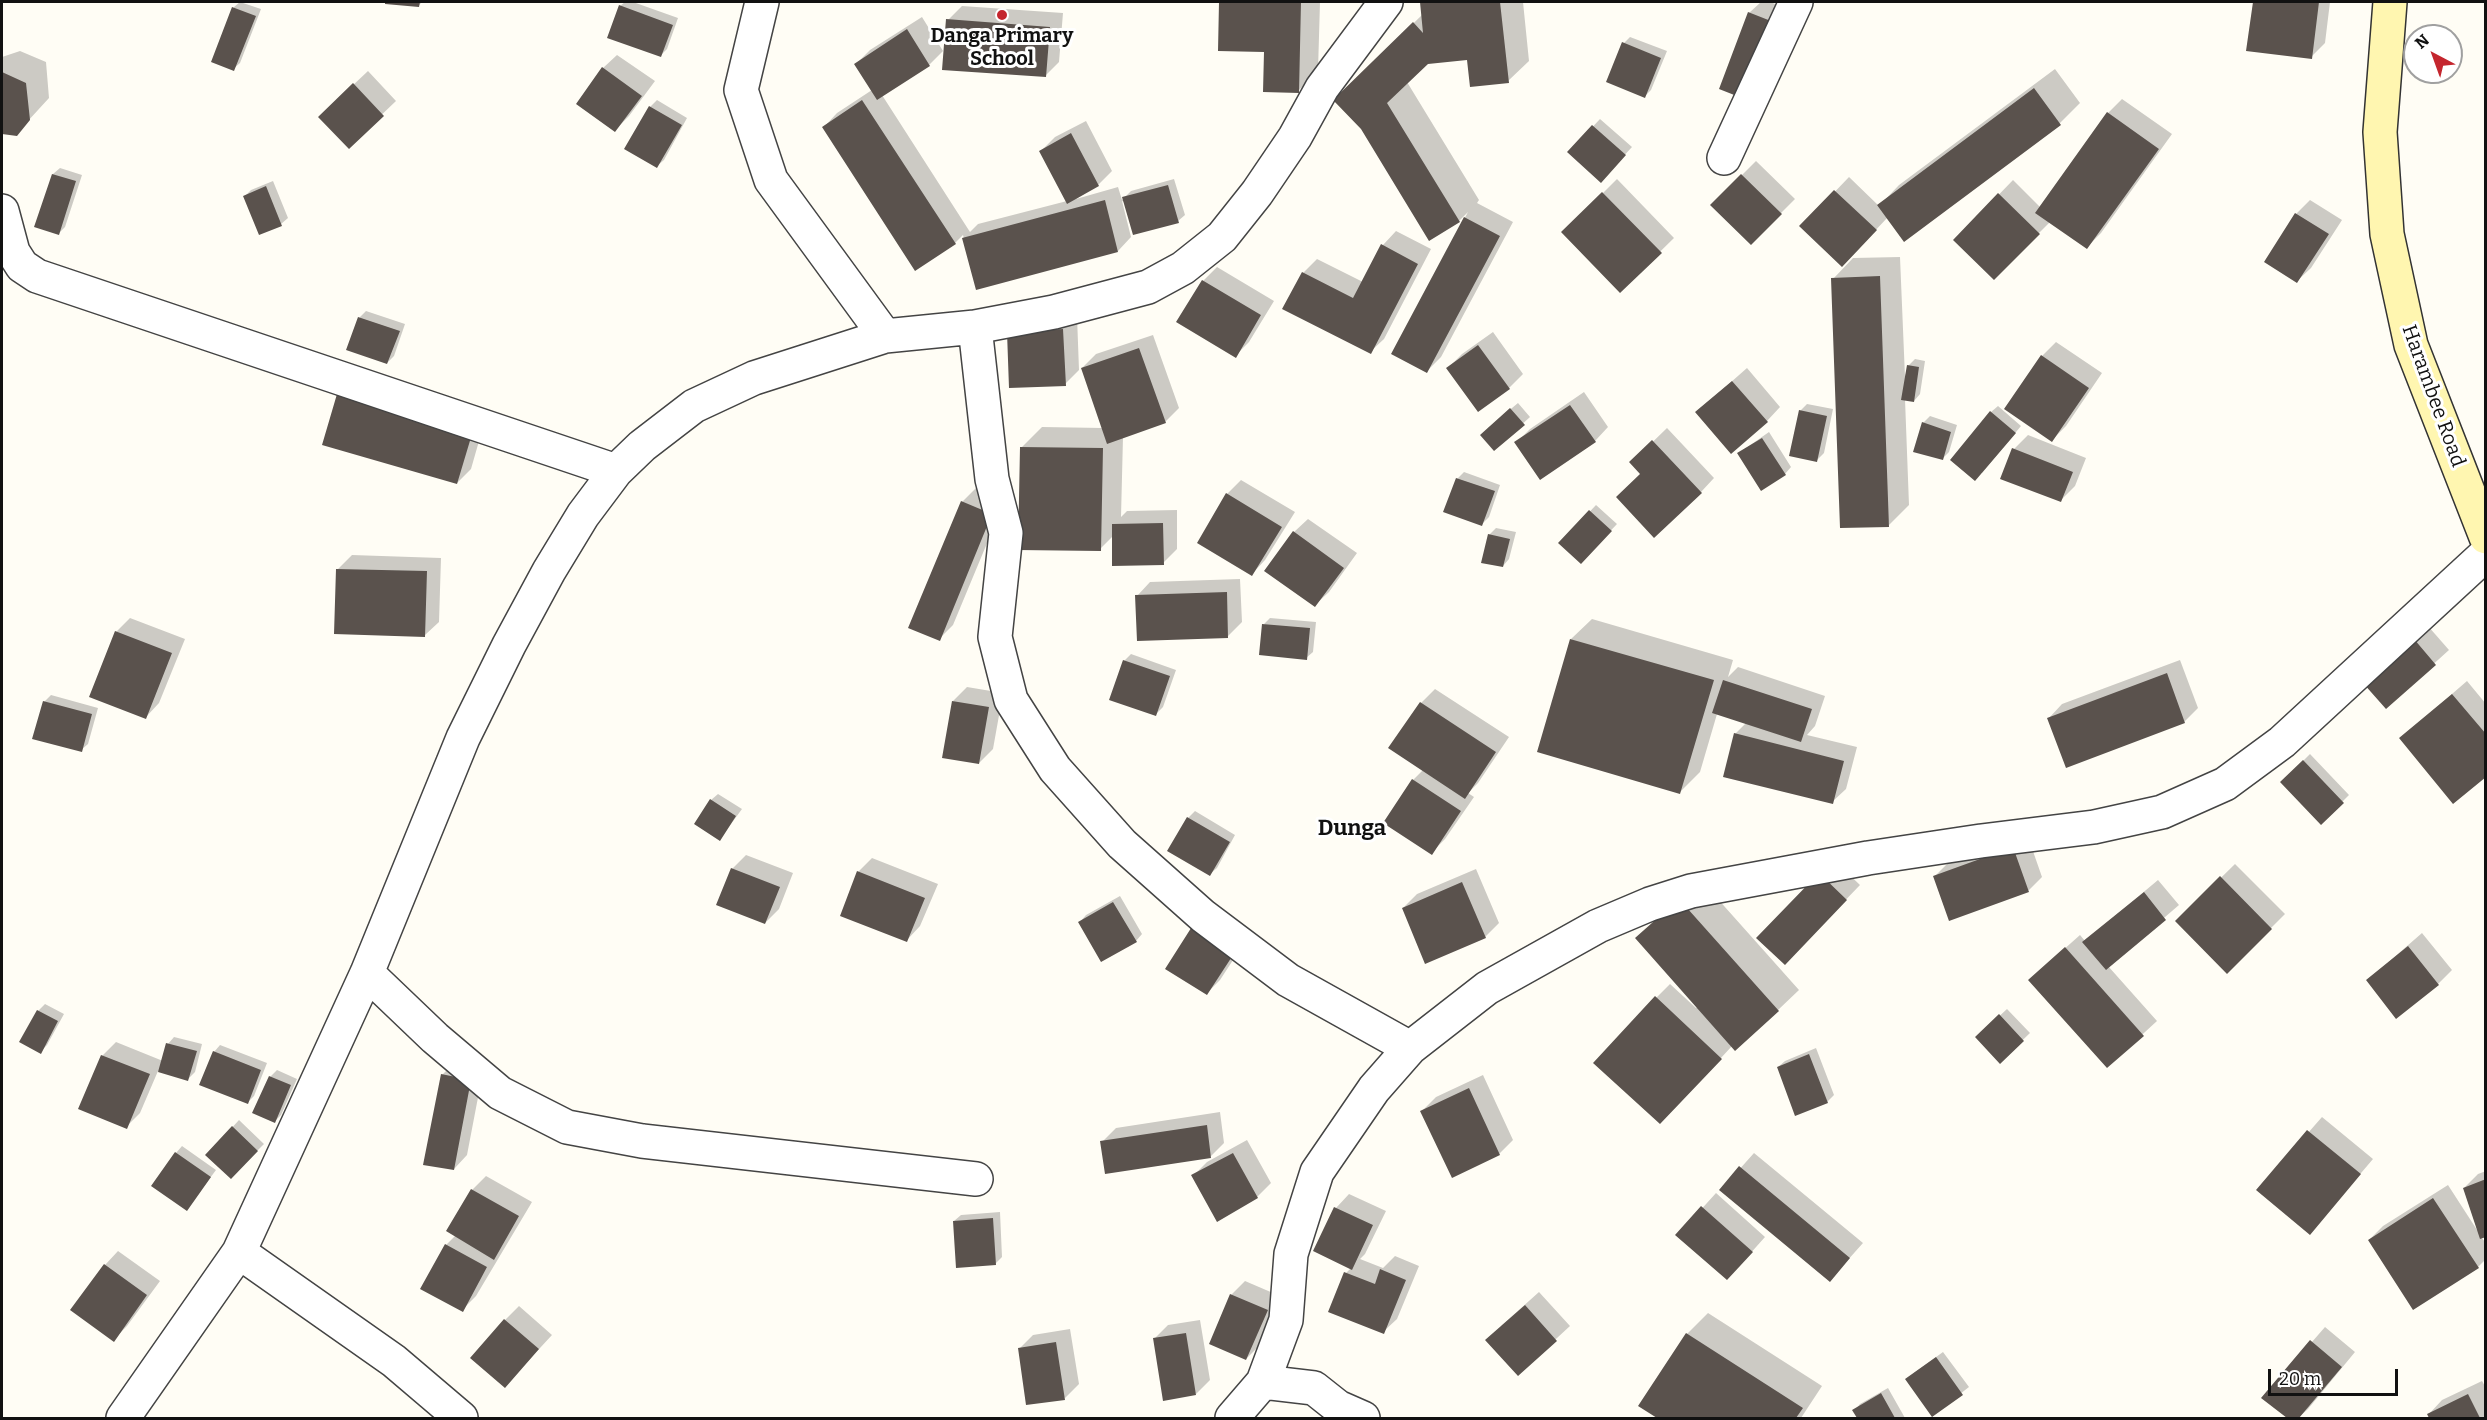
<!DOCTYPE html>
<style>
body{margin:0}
#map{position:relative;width:2487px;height:1420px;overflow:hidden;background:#fffdf5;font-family:Bitter,serif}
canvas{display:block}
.frame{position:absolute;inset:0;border:3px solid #111;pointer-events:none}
.north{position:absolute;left:2403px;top:24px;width:60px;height:60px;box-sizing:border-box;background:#fff;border:2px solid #a0a0a0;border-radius:50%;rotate:319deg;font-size:16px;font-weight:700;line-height:24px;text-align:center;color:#111}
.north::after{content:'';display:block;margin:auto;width:21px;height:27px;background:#c4262e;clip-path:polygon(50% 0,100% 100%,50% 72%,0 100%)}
.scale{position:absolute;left:2268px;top:1369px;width:130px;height:27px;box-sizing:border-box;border:3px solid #111;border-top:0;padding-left:8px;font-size:18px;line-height:21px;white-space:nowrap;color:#111;-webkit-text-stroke:4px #fff;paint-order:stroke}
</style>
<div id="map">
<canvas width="2487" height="1420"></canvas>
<div class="frame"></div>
<div class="north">N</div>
<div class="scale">20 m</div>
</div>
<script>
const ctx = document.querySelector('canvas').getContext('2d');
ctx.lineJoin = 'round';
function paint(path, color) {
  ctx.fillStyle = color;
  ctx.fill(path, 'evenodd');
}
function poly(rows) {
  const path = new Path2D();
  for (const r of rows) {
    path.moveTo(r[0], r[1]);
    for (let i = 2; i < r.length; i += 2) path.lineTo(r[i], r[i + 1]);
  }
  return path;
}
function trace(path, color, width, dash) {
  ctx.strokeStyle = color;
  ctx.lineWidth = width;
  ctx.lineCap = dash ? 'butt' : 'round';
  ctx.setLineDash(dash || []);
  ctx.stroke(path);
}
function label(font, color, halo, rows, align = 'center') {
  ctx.font = font + ' Bitter,serif';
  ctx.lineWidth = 6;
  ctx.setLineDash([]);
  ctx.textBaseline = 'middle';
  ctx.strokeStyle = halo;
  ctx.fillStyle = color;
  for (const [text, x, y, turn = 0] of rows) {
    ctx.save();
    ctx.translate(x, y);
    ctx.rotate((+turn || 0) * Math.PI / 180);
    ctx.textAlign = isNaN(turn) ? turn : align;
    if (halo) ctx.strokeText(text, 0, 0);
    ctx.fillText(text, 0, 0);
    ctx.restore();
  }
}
paint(poly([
 [240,2,261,9,240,63,233,69,212,61,234,7],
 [386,2,422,2,419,5],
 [625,2,633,2,678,18,667,49,660,56,620,6],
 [1220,2,1320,2,1318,71,1298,91,1265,50,1219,49],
 [1422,2,1523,2,1529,61,1508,81,1468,58,1427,63,1407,82,1479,200,1477,203,1513,222,1441,357,1427,371,1393,353,1468,212,1459,221,1355,80,1423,14],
 [1761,2,1770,2,1789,9,1747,98,1749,13],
 [2254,2,2330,2,2325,43,2311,57,2248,49],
 [962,6,1063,13,1059,62,1045,76,948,20],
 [922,17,943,51,929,65,882,95,970,232,978,224,1067,201,1041,151,1055,137,1086,121,1112,171,1098,185,1076,199,1118,187,1122,200,1131,191,1174,179,1185,215,1178,221,1122,201,1131,237,1118,251,977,288,963,235,955,243,824,127,837,113,872,90,856,64,870,50],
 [1630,37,1667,51,1651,90,1645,96,1624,43],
 [20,51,46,62,49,98,16,134,2,132,2,57],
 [617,55,655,81,629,116,615,130,603,68],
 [2055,69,2080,103,2060,123,1888,217,1856,251,1802,226,1849,177,1879,206,1899,185],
 [368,71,396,101,349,146,334,103],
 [2122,99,2172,134,2101,233,2087,247,2050,222,1994,278,1955,240,2013,180,2041,208,2108,113],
 [657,100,687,118,664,160,657,166,626,149,650,107],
 [1600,119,1632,147,1607,174,1569,152],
 [1756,161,1795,199,1751,243,1712,205],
 [60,168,82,175,65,227,58,234,53,174],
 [1617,179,1674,238,1620,291,1564,232],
 [273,181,288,218,281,224,260,233,245,196,251,190],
 [2310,200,2342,220,2311,268,2297,281,2266,262,2296,214],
 [1396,231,1431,249,1384,339,1370,352,1303,273,1317,259,1363,282,1383,245],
 [1900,257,1905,377,1908,366,1915,359,1925,361,1920,394,1914,401,1905,399,1909,505,1889,525,1833,279,1853,258],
 [1217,267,1274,301,1249,342,1235,356,1203,281],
 [366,311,405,324,394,356,387,363,348,349,360,317],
 [1077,316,1079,370,1065,384,1008,333],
 [1493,332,1523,374,1509,388,1448,368,1462,354],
 [1153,335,1179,408,1165,422,1123,437,1121,517,1127,511,1177,510,1177,549,1163,563,1113,536,1100,549,1022,447,1042,427,1103,428,1082,368,1096,354],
 [2056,342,2102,373,2066,426,2052,440,2006,408,2042,356],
 [1747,368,1780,407,1767,421,1697,412],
 [1584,392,1608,427,1595,441,1516,443,1530,429],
 [1518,403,1530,417,1495,449,1488,428],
 [1807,404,1833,409,1824,453,1817,460,1800,411],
 [1998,406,2021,426,1982,473,1991,412],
 [1930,416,1957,425,1949,452,1942,459,1923,423],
 [485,420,471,469,457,483,324,444],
 [1667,428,1714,478,1701,492,1642,473,1632,462],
 [1769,432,1791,467,1785,474,1739,453],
 [2028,435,2086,458,2075,486,2061,500,2014,449],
 [1464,472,1500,485,1489,517,1482,524,1457,479],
 [1241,480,1295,512,1265,560,1252,574,1227,494],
 [976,488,1005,500,953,625,939,639,962,502],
 [1596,505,1617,524,1581,562,1560,543],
 [1308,519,1357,553,1329,592,1315,605,1294,532],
 [1496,528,1516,532,1509,559,1503,566,1489,535],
 [352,555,441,558,439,622,425,635,338,569],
 [1240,579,1242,622,1228,636,1137,596,1150,582],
 [130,618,185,639,159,703,146,717,116,632],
 [1270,618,1316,622,1313,652,1306,658,1264,624],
 [1592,619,1733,660,1728,677,1738,667,1825,696,1815,726,1807,735,1857,747,1846,789,1832,802,1735,734,1746,723,1717,714,1700,772,1680,792,1571,639],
 [2428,626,2449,650,2386,707,2365,683],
 [1131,654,1176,670,1163,707,1156,714,1124,661],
 [2180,660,2198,708,2184,722,2049,718,2062,704],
 [2467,681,2486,704,2486,775,2401,738],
 [967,687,1003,693,993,749,979,763,953,701],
 [1435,689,1509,737,1478,783,1468,793,1474,797,1445,839,1431,853,1385,822,1413,780,1424,769,1390,748,1421,703],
 [51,695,98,708,88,744,81,750,44,702],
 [2310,754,2349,795,2321,823,2282,782],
 [718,794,742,809,720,839,711,800],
 [1195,811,1235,835,1217,868,1210,874,1188,818],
 [2027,834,2042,877,2029,890,1950,919,1935,876,1949,862],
 [746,855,793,873,779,909,765,923,732,869],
 [872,858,938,884,920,926,907,940,858,872],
 [1834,860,1860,885,1785,963],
 [2235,864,2285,914,2227,972,2177,921],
 [1476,869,1499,923,1485,937,1403,908,1417,894],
 [1700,879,1799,990,1778,1010,1732,1046,1674,1109,1656,998,1670,984,1696,1008,1698,1007,1637,938],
 [2158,880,2179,905,2108,966,2157,1021,2108,1066,2044,967,2080,935,2085,941],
 [1120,896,1142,934,1136,941,1080,922,1086,915],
 [2422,933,2452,970,2438,984,2368,980],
 [1248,937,1220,980,1207,993,1167,968],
 [45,1004,64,1014,47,1045,40,1052,38,1011],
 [2007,1009,2030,1033,2000,1062,1977,1037],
 [174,1037,202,1044,195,1072,188,1079,158,1071,140,1113,126,1127,102,1056,116,1042,163,1061,168,1044],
 [220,1045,267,1063,254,1096,248,1102,214,1052],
 [1816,1048,1834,1095,1827,1102,1778,1067,1785,1061],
 [456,1061,484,1066,467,1155,454,1169,442,1075],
 [277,1070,297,1079,281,1115,275,1121,270,1077],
 [1483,1075,1513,1140,1499,1154,1422,1111,1436,1097],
 [1220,1112,1224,1143,1211,1156,1102,1142,1116,1128],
 [2322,1117,2373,1159,2310,1233,2258,1190],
 [239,1120,264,1144,231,1177,207,1155],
 [1247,1140,1271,1183,1257,1197,1193,1176,1207,1162],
 [182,1146,216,1170,187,1209,176,1153],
 [1754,1153,1863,1243,1830,1280,1721,1190],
 [2486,1171,2486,1235,2481,1237,2486,1243,2486,1259,2478,1267,2369,1240,2383,1226,2448,1185,2479,1233,2464,1188,2478,1174],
 [486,1176,532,1202,476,1296,462,1310,422,1288,446,1245,456,1235,448,1231,472,1190],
 [1716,1193,1765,1237,1740,1265,1678,1235],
 [1349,1194,1386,1211,1365,1254,1360,1259,1383,1268,1395,1256,1419,1266,1397,1319,1383,1332,1346,1273,1351,1268,1336,1208],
 [1000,1212,1002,1257,995,1264,954,1221,961,1215],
 [118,1251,160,1281,127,1326,113,1340,105,1265],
 [1245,1281,1280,1296,1260,1345,1246,1359,1231,1295],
 [1539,1292,1570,1326,1518,1374,1501,1326],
 [519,1306,552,1335,505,1386,505,1320],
 [1708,1313,1822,1386,1801,1418,1660,1418,1640,1406,1687,1334],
 [1200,1320,1210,1380,1196,1394,1154,1339,1168,1325],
 [2325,1327,2355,1352,2308,1409,2298,1418,2289,1418,2264,1397],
 [1070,1329,1079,1384,1065,1398,1019,1349,1033,1335],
 [1943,1352,1969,1387,1933,1415,1914,1373],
 [2482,1381,2486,1388,2486,1418,2431,1418,2429,1414,2442,1400],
 [1888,1388,1905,1418,1858,1418,1854,1411,1860,1404]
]), '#0003');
paint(poly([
 [385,2,420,2,419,7,385,4],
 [1219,2,1301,2,1299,93,1263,92,1264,52,1218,51],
 [1420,2,1500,2,1509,83,1470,87,1467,60,1428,64,1387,103,1460,222,1429,241,1361,129,1333,100,1413,22,1423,33],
 [2253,2,2319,2,2312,59,2246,51],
 [619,5,673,25,661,57,607,38],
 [232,7,256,16,234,71,211,62],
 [1748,12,1776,23,1747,100,1719,89],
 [946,19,1050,27,1046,77,942,70],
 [907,29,930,66,877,100,854,64],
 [1622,42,1661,58,1645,98,1606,82],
 [602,67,642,96,615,132,576,104],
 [2,72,26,83,30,120,17,136,2,134],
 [353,83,384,116,349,149,318,117],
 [2034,88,2061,125,1904,242,1877,205],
 [862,100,956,244,915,271,822,127],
 [649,106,682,125,657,168,624,149],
 [2107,112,2159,149,2087,249,2035,213],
 [1592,125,1626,155,1601,183,1567,152],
 [1071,133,1099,186,1067,204,1039,151],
 [52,174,76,181,59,235,34,227],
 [1741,174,1782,214,1751,245,1710,205],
 [1168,185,1179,223,1133,235,1122,197],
 [266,186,282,226,259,235,243,196],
 [1834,190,1877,230,1842,267,1799,226],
 [1602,192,1662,253,1620,293,1561,232],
 [1998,193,2040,234,1994,280,1953,240],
 [1105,200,1118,252,976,290,962,238],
 [2295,213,2329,234,2297,283,2264,262],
 [1464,217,1500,236,1427,373,1391,354],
 [1381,244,1418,264,1371,354,1282,309,1302,272,1353,298],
 [1880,276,1889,527,1840,528,1831,278],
 [1202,280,1261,315,1236,358,1176,322],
 [358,317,400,331,387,364,346,350],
 [1063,329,1066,386,1009,388,1007,332],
 [1478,345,1510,389,1478,412,1446,368],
 [1139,348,1166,423,1107,444,1081,368],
 [2041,355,2089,388,2052,442,2004,409],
 [1907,365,1919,367,1914,402,1901,400],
 [1732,381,1768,422,1731,454,1695,412],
 [337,394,472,434,457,484,322,445],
 [1570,405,1596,442,1540,480,1514,442],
 [1510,408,1525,425,1494,451,1480,435],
 [1799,410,1827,416,1817,462,1789,456],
 [1990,411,2016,433,1975,481,1950,460],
 [1922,422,1951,432,1943,460,1913,452],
 [1762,438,1786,475,1761,491,1737,453],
 [1652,440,1702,493,1654,538,1616,497,1640,474,1629,462],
 [1020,447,1103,448,1101,551,1018,550],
 [2012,448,2073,472,2061,502,2000,479],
 [1456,478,1495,491,1482,526,1443,512],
 [1226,493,1282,527,1252,576,1197,543],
 [961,501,992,514,940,641,908,628],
 [1589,510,1612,531,1581,564,1558,543],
 [1163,523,1164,565,1112,566,1112,524],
 [1293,531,1344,568,1315,607,1264,571],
 [1488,534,1510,539,1503,567,1481,563],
 [336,569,427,571,425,637,334,634],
 [1227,592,1228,638,1137,641,1135,595],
 [1262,624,1310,628,1307,660,1259,655],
 [115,631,172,653,146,719,89,697],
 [1570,639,1714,680,1680,794,1537,752],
 [2414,639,2436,665,2386,709,2363,683],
 [1123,660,1170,676,1156,716,1109,700],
 [2167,673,2185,723,2066,768,2047,718],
 [1723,680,1812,709,1801,742,1712,713],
 [2452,694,2486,734,2486,777,2453,804,2399,738],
 [43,701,92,714,82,752,32,739],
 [952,701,989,707,979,764,942,758],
 [1420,702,1496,752,1465,799,1388,748],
 [1734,733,1844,761,1833,804,1723,777],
 [2303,760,2344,803,2321,825,2280,782],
 [1412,779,1461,811,1432,855,1383,823],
 [710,799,736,816,720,841,694,824],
 [1187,817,1230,842,1210,876,1167,851],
 [2013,847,2029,892,1949,921,1933,876],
 [731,868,780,887,765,924,716,905],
 [857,871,925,898,907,942,840,916],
 [1819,873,1847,900,1785,965,1756,938],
 [2220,876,2272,929,2227,974,2175,921],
 [1462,882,1486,938,1425,964,1402,908],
 [2144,892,2166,920,2106,970,2082,942],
 [1679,899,1779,1011,1735,1051,1635,938],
 [1113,902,1137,942,1101,962,1078,922],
 [1193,925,1235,952,1207,995,1165,969],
 [2408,946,2439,985,2396,1019,2366,980],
 [2065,947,2144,1036,2107,1068,2028,980],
 [1655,996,1722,1059,1660,1124,1593,1063],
 [37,1010,58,1021,41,1054,19,1042],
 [1999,1014,2024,1041,2000,1064,1975,1037],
 [166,1043,197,1051,188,1081,158,1072],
 [213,1051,261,1070,248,1104,199,1085],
 [1809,1054,1828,1103,1795,1116,1777,1067],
 [101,1055,150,1074,127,1129,78,1109],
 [441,1074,471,1080,454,1170,423,1165],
 [269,1076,291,1085,275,1123,252,1113],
 [1469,1088,1500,1155,1452,1178,1420,1111],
 [1207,1125,1211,1158,1105,1174,1100,1141],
 [232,1126,258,1151,231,1179,205,1155],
 [2307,1130,2361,1174,2310,1235,2256,1190],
 [175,1152,211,1177,187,1211,151,1186],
 [1233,1153,1258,1198,1217,1222,1191,1175],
 [1739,1166,1850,1258,1830,1282,1719,1190],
 [2486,1179,2486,1237,2480,1239,2463,1188],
 [471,1189,519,1216,494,1260,446,1231],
 [2433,1198,2479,1268,2413,1310,2368,1240],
 [1701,1206,1753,1252,1727,1280,1675,1235],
 [1334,1207,1373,1225,1352,1270,1313,1251],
 [993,1218,996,1265,956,1268,953,1221],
 [445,1244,487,1267,463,1312,420,1289],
 [104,1264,147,1295,114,1342,70,1310],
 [1380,1269,1406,1280,1384,1334,1328,1312,1344,1272,1375,1284],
 [1230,1294,1268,1310,1246,1360,1209,1344],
 [1525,1305,1557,1341,1518,1376,1485,1340],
 [504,1319,539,1349,505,1388,470,1358],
 [1186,1333,1196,1395,1163,1401,1153,1338],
 [1686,1333,1803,1408,1796,1418,1657,1418,1638,1406],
 [2310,1340,2342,1367,2299,1418,2287,1418,2261,1398],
 [1056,1342,1065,1400,1026,1405,1018,1348],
 [1936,1357,1963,1395,1932,1417,1905,1379],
 [1881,1393,1895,1418,1857,1418,1852,1410],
 [2468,1394,2480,1418,2429,1418,2427,1414]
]), '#5a524d');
const minor = poly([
 [762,2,741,90,771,180,885,336],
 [1724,158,1796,2],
 [2,211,13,252,22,266,37,276,616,471],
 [975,327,992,479,1006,533,995,637,1011,700,1055,769,1122,844,1203,916,1288,980,1410,1048],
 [367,973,435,1038,500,1093,567,1127,642,1141,976,1179],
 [239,1252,394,1361,461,1418],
 [1263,1382,1314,1388,1338,1407,1363,1418],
 [123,1418,239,1252,367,973,463,738,509,645,549,571,583,515,616,471,642,446,694,406,754,378,885,336,975,327,1054,312,1148,287,1183,268,1222,237,1257,193,1295,137,1322,88,1386,2],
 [1232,1418,1263,1382,1286,1320,1291,1254,1317,1172,1374,1089,1410,1048,1487,988,1598,926,1650,904,1691,891,1868,858,1981,841,2094,827,2162,812,2225,784,2282,742,2486,554]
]);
const secondary = poly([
 [2390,2,2380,132,2387,234,2411,345,2486,537]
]);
trace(minor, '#444', 36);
trace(secondary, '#333', 36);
trace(minor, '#fff', 33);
trace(secondary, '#fff6b0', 33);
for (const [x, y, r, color] of [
 [1002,15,6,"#c4262e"]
]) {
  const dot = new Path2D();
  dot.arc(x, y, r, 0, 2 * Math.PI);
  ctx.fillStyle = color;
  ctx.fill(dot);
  trace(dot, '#fff', 2);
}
label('bold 20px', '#111', '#fff', [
 ["Danga Primary",1002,36],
 ["School",1002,59]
]);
label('20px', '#111', '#fff', [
 ["Harambee Road",2433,396,70]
]);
label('bold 22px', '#111', '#fff', [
 ["Dunga",1352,829]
]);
</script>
